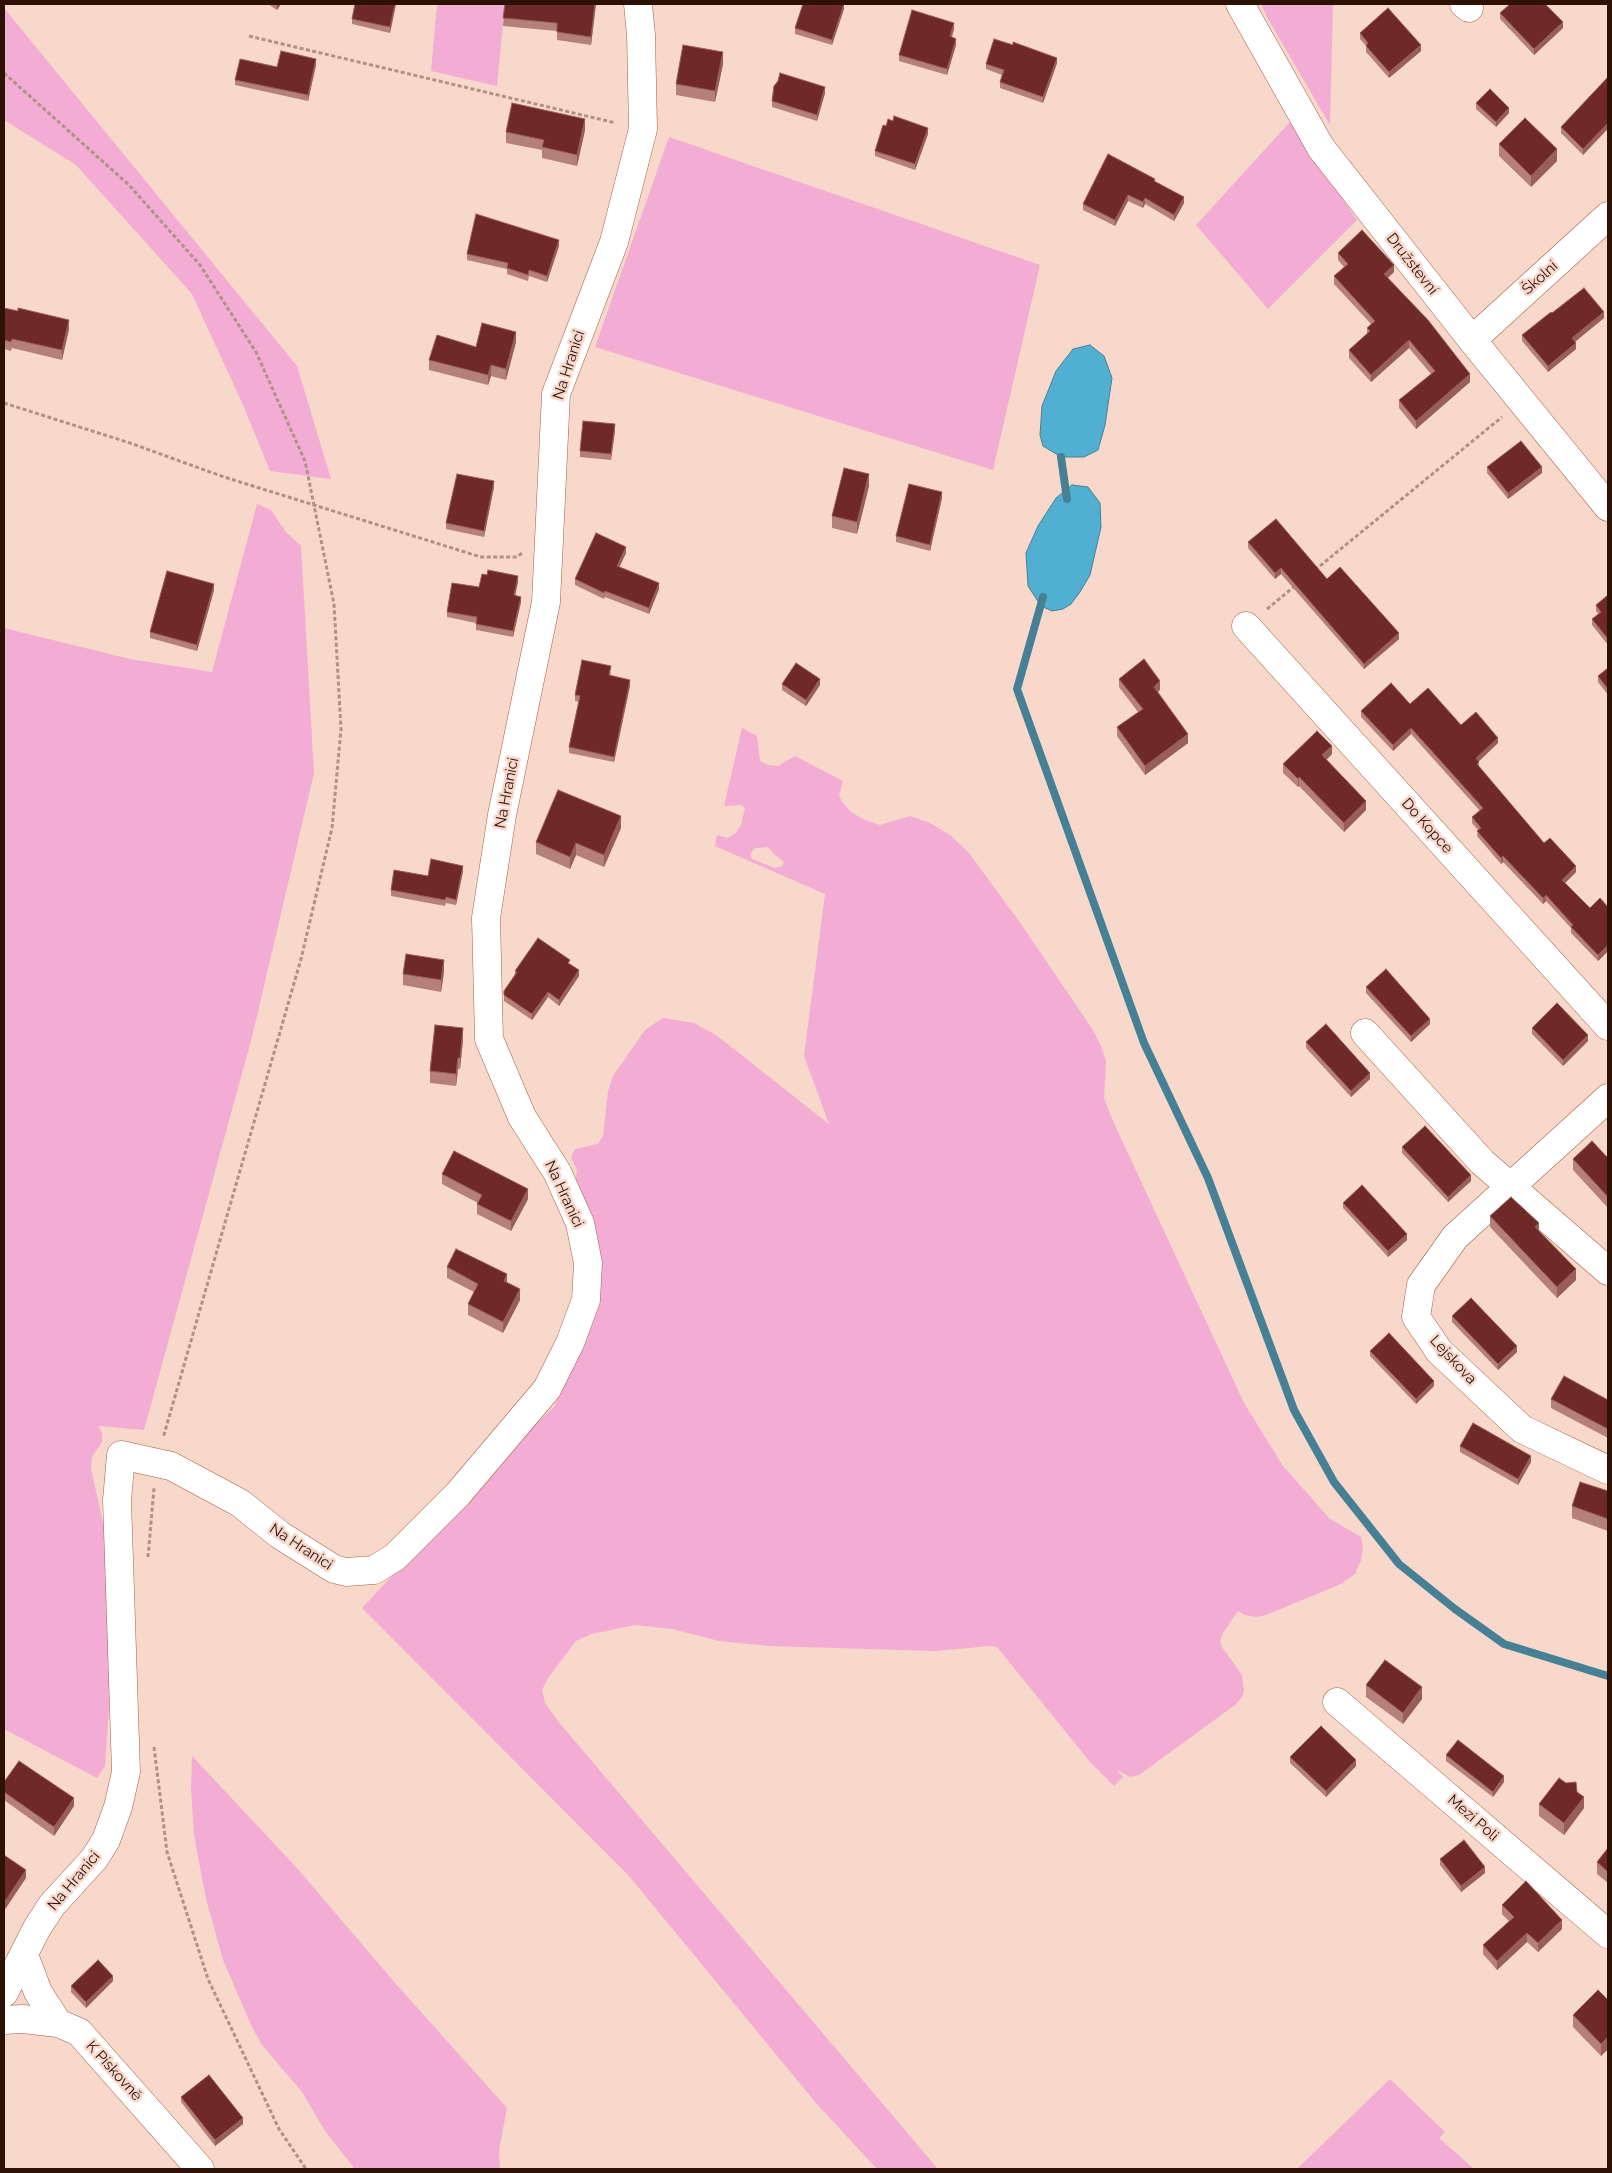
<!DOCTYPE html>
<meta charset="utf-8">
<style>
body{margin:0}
#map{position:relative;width:1612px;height:2173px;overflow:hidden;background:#f8d8cb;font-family:Raleway,sans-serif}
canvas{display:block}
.frame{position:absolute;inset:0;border:5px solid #2d1105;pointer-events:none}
</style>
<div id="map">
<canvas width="1612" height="2173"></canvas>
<div class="frame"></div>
</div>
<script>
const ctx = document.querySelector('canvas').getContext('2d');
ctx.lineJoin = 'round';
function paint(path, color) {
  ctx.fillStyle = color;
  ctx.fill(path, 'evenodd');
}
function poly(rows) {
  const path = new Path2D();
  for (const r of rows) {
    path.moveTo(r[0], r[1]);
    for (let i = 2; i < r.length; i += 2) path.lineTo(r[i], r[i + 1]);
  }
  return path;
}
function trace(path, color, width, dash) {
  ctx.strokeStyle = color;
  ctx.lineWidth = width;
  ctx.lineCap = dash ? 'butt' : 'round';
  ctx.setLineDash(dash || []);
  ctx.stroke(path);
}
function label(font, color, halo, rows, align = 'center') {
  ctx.font = font + ' Raleway,sans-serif';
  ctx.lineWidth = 5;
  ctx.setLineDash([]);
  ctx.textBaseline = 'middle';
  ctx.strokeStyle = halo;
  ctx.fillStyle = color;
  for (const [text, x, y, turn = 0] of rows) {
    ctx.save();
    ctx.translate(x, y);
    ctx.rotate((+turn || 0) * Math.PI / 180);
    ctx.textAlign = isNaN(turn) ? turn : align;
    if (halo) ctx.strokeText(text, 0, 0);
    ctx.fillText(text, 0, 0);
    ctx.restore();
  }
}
paint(poly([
 [437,4,505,4,497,86,431,71],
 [1261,4,1333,4,1330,125,1268,19],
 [4,8,297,366,331,479,270,471,243,405,192,294,76,165,4,120],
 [1290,122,1357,220,1268,309,1196,225],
 [669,137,1040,265,993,470,595,347],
 [257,504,271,510,286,532,301,546,314,773,252,1037,144,1430,99,1426,102,1434,102,1442,92,1457,91,1469,108,1544,109,1707,105,1766,97,1778,4,1729,4,628,130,659,212,672],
 [742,728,757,736,760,761,768,765,778,766,795,756,843,781,839,795,842,802,851,812,863,819,880,825,910,816,930,823,950,835,969,853,1021,924,1093,1030,1101,1046,1106,1061,1104,1098,1112,1119,1244,1403,1283,1466,1330,1519,1361,1537,1363,1548,1361,1560,1355,1574,1341,1584,1266,1615,1256,1617,1245,1615,1238,1611,1223,1633,1220,1641,1222,1647,1242,1675,1244,1691,1242,1697,1235,1705,1139,1775,1130,1777,1117,1770,1123,1777,1114,1786,1090,1762,997,1647,990,1646,934,1651,769,1646,719,1641,672,1629,635,1625,591,1634,576,1641,548,1678,542,1690,545,1703,557,1720,938,2169,877,2169,816,2103,629,1876,362,1608,522,1437,554,1407,587,1338,595,1303,575,1183,577,1170,571,1157,575,1149,598,1144,603,1136,608,1091,613,1076,645,1030,663,1018,694,1023,716,1035,829,1124,804,1056,825,894,715,846,717,835,727,838,736,833,741,825,745,808,741,805,724,806],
 [768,847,774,854,784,862,782,866,775,868,752,859,750,854,755,848],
 [192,1756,296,1867,396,1984,507,2108,499,2150,500,2169,355,2169,325,2131,302,2092,262,2045,251,2025,223,1960,206,1899,194,1835,191,1787],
 [1390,2079,1445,2132,1439,2138,1474,2169,1297,2169]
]), '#f3acd4');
const water = poly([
 [1090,345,1104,356,1112,378,1105,425,1098,450,1084,457,1061,457,1043,446,1040,435,1042,406,1056,371,1073,349,1090,345],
 [1072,485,1088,487,1100,503,1101,527,1090,575,1080,592,1071,604,1063,609,1052,611,1041,606,1028,586,1026,553,1038,526,1056,498,1072,485]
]);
paint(water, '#51b0d2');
trace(water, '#468094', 1);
trace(poly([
 [1061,457,1067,499],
 [1043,597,1017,689,1144,1043,1208,1178,1294,1410,1334,1482,1399,1564,1455,1609,1504,1644,1608,1676]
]), '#468094', 8);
const street = poly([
 [1240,4,1321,148,1472,340,1608,507],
 [1464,4,1469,8],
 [1472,340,1608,216],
 [1246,626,1608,1026],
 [1365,1033,1482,1162,1608,1271],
 [1608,1098,1455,1237,1421,1285,1416,1317,1439,1351,1522,1429,1608,1470],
 [1337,1702,1608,1934],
 [24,1955,38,1992,58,2023],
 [4,1993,37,1928,52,1905,94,1859,106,1840,118,1807,126,1772,117,1500,121,1455,171,1466,240,1503,280,1535,334,1569,346,1572,374,1570,395,1557,458,1494,547,1389,570,1343,586,1300,588,1263,580,1223,557,1172,522,1117,489,1039,486,918,502,815,546,602,556,394,614,242,643,129,641,35,638,4],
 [4,2020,23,2019,58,2023,79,2032,200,2169]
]);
trace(street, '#a46041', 29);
trace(poly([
 [249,36,616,123],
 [4,73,129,185,200,265,256,352,305,461,334,604,341,729,332,828,301,959,163,1438],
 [4,403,130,443,224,477,481,557,517,557,522,553],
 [1315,570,1502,417],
 [1267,609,1295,586],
 [148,1557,154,1488],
 [154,1747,167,1852,208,1979,279,2129,306,2169]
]), '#b09185', 3, [4, 2.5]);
trace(street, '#fff', 28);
paint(poly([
 [268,4,281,4,277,10],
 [355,4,396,4,390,33,352,24,352,19],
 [505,4,596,4,591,45,557,40,557,31,503,26],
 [844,9,832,45,795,34,795,28],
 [1500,13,1563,28,1534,55,1500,19],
 [954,29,952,37,956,45,947,75,899,61,899,55],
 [1360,33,1421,51,1389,78,1366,52,1366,46,1360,39],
 [1057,63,1043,103,1000,88,1000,82,1002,75,986,69,986,64],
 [723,64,715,102,676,95,676,84],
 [316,65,308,101,235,85,235,80,277,67],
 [1608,77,1608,129,1583,155,1561,133,1561,127],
 [825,93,817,121,772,107,772,101],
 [1476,103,1509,113,1496,127,1476,109],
 [585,130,577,166,542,158,542,150,506,143,506,132],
 [928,134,915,170,875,156,875,151],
 [1499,144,1557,161,1531,187,1499,156],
 [1155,181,1184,203,1174,221,1145,204,1143,208,1128,201,1115,226,1083,210,1083,204],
 [559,246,547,282,529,276,528,281,507,274,507,269,467,260,467,254],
 [1338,253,1394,272,1388,278,1470,382,1416,429,1399,408,1399,400,1431,374,1409,348,1371,382,1349,358,1349,350,1367,334,1367,328,1371,324,1334,284,1334,276,1344,267,1338,260],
 [4,308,69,329,62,360,12,348,11,351,4,349],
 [1552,313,1604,318,1575,342,1576,349,1548,372,1522,341,1522,335],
 [516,342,506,380,491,376,488,385,429,370,429,360,476,347],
 [615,430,611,460,580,457,580,451],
 [1487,467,1542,473,1508,499,1487,473],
 [869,486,857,534,832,528,832,516],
 [494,487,484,537,446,529,446,523],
 [942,498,930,551,896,542,896,536],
 [1248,542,1399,639,1364,669,1281,574,1275,579,1248,548],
 [626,553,619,567,659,589,649,614,605,597,604,599,575,585,575,579],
 [518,582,515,596,521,602,513,637,476,630,476,623,447,617,447,612,479,587],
 [214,590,197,651,150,638,150,632],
 [1608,595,1608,645,1592,625,1592,619,1599,614,1596,611,1596,605],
 [1608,668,1608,695,1598,682,1598,676],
 [611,672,610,676,630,686,614,762,569,753,569,747,579,702,575,701,575,695],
 [1119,679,1160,690,1158,692,1188,743,1145,775,1117,736,1117,727,1138,712,1119,687],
 [782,684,820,685,806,706,782,690],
 [1410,704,1461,725,1498,743,1479,761,1479,767,1544,843,1576,872,1565,883,1590,908,1608,907,1608,951,1598,961,1571,933,1571,928,1546,901,1543,904,1503,862,1501,864,1477,836,1478,830,1472,823,1472,817,1480,811,1411,734,1393,751,1361,717,1361,711],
 [1332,754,1326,760,1366,810,1344,832,1299,786,1298,787,1283,773,1283,764],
 [621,828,604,867,576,855,570,869,536,854,536,842],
 [463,871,456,905,446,903,445,906,391,896,391,890,428,876],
 [570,964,579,976,559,1006,548,997,532,1020,504,1001,504,991,515,976,515,971],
 [444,972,441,992,403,985,403,974],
 [1366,987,1430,1024,1411,1042,1366,993],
 [1532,1028,1588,1041,1563,1066,1532,1034],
 [463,1040,460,1069,458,1069,456,1086,430,1083,430,1071],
 [1306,1042,1370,1079,1351,1097,1306,1048],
 [1402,1147,1471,1181,1448,1202,1402,1153],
 [1608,1158,1608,1208,1573,1170,1573,1159],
 [442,1174,528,1199,511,1231,477,1214,477,1204,478,1203,442,1184],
 [1343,1203,1407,1240,1388,1257,1343,1208],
 [1490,1216,1576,1280,1557,1298,1490,1227],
 [447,1267,507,1282,520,1300,503,1333,468,1315,468,1304,474,1292,447,1278],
 [1452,1316,1517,1352,1498,1370,1452,1322],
 [1370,1351,1434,1386,1416,1404,1370,1356],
 [1551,1399,1608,1400,1608,1438,1551,1408],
 [1460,1446,1531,1462,1518,1485,1460,1452],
 [1608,1491,1608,1531,1572,1518,1572,1506],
 [1366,1685,1422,1699,1403,1724,1366,1697],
 [1446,1755,1504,1782,1493,1797,1446,1761],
 [1290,1757,1356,1766,1326,1797,1290,1763],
 [4,1782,74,1806,54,1836,4,1800],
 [1577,1792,1584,1808,1564,1835,1539,1816,1539,1804],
 [1608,1848,1608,1883,1597,1874,1597,1862],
 [1440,1859,1485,1873,1461,1892,1440,1865],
 [1502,1905,1562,1929,1538,1952,1527,1942,1497,1970,1483,1954,1483,1945,1509,1921,1502,1914],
 [113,1981,86,2008,71,1992,71,1986],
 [1608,2000,1608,2049,1601,2056,1573,2027,1573,2015],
 [181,2097,243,2124,215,2146,181,2102]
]), '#b48079');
paint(poly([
 [277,4,281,4,277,10],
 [395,4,396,4,390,33,390,27],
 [595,4,596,4,591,45,591,37],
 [844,4,844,9,832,45,832,40],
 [1563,22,1563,28,1534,55,1534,49],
 [954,23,954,29,950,42,950,36],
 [956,39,956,45,947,75,947,69],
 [1421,45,1421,51,1389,78,1389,72],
 [723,52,723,64,715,102,715,91],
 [1057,58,1057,63,1043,103,1043,97],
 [316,59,316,65,308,101,308,95],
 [825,87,825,93,817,121,817,115],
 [1509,108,1509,113,1496,127,1496,122],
 [585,119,585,130,577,166,577,155],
 [1608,123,1608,128,1583,155,1583,149],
 [928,128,928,134,915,170,915,164],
 [1557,149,1557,161,1531,187,1531,176],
 [1128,195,1128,201,1115,226,1115,220],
 [1184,197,1184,203,1174,221,1174,215],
 [1145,198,1145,204,1143,208,1143,202],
 [559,240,559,246,547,282,547,276],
 [1394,265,1394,272,1384,281,1384,274],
 [1604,312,1604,318,1572,344,1572,338],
 [69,320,69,329,62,360,62,350],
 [516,332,516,342,506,380,506,369],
 [1409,340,1409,348,1371,382,1371,375],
 [1576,343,1576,349,1548,372,1548,366],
 [491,365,491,376,488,385,488,375],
 [1470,374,1470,382,1416,429,1416,421],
 [615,424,615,430,611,460,611,454],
 [1542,467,1542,473,1508,499,1508,493],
 [869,474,869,486,857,534,857,522],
 [494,481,494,487,484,537,484,531],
 [942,492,942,498,930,551,930,545],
 [626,547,626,553,617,572,617,566],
 [1281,568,1281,574,1275,579,1275,573],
 [518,576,518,582,514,601,514,595],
 [659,583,659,589,649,614,649,608],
 [214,584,214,590,197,651,197,645],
 [521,597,521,602,513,637,513,631],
 [1399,633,1399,639,1364,669,1364,664],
 [820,679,820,685,806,706,806,700],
 [630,680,630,686,614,762,614,757],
 [1160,681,1160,690,1154,695,1154,687],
 [1411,728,1411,734,1393,751,1393,745],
 [1188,734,1188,743,1145,775,1145,766],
 [1498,738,1498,743,1476,764,1476,758],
 [1332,746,1332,754,1322,764,1322,755],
 [1299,777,1299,786,1298,787,1298,779],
 [1366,801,1366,810,1344,832,1344,823],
 [621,816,621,828,604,867,604,855],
 [576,843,576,855,570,869,570,857],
 [1503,856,1503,862,1501,864,1501,858],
 [463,866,463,871,456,905,456,900],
 [1576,866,1576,872,1562,886,1562,880],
 [1546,895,1546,901,1543,904,1543,898],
 [1608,945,1608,951,1598,961,1598,955],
 [444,960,444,972,441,992,441,980],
 [579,970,579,976,559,1006,559,1000],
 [548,992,548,997,532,1020,532,1014],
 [1430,1019,1430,1024,1411,1042,1411,1036],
 [463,1028,463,1040,460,1069,460,1058],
 [1588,1035,1588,1041,1563,1066,1563,1060],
 [458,1058,458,1069,456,1086,456,1074],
 [1370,1073,1370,1079,1351,1097,1351,1091],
 [1471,1175,1471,1181,1448,1202,1448,1197],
 [528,1189,528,1199,511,1231,511,1221],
 [1539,1223,1539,1233,1535,1227],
 [1407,1234,1407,1240,1388,1257,1388,1251],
 [1576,1269,1576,1280,1557,1298,1557,1287],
 [507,1274,507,1285,504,1281],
 [520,1289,520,1300,503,1333,503,1322],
 [1517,1346,1517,1352,1498,1370,1498,1364],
 [1434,1381,1434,1386,1416,1404,1416,1399],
 [1531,1456,1531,1462,1518,1485,1518,1479],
 [1422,1687,1422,1699,1403,1724,1403,1713],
 [1356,1760,1356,1766,1326,1797,1326,1791],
 [1504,1776,1504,1782,1493,1797,1493,1792],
 [1584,1797,1584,1808,1564,1835,1564,1823],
 [74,1798,74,1806,54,1836,54,1827],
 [1485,1867,1485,1873,1461,1892,1461,1886],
 [26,1870,26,1878,4,1911,4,1903],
 [1562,1920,1562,1929,1538,1952,1538,1943],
 [1527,1933,1527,1942,1497,1970,1497,1961],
 [113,1976,113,1981,86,2008,86,2002],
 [1608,2037,1608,2049,1601,2056,1601,2044],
 [243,2118,243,2124,215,2146,215,2140]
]), '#985e58');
const building = poly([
 [355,4,395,4,390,27,352,19,355,4],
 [505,4,595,4,591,37,557,32,557,23,503,18,505,4],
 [803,4,844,4,832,40,795,28,803,4],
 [1510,4,1545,4,1563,22,1534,49,1500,13,1510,4],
 [1388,8,1421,45,1389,72,1366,46,1368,43,1360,33,1388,8],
 [912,10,954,23,950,36,956,39,947,69,899,55,912,10],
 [994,39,1013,45,1013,42,1057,58,1043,97,1000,82,1004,70,986,64,994,39],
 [683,45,723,52,715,91,676,84,683,45],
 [281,51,316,59,308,95,235,80,240,59,277,67,281,51],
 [780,73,825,87,817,115,772,101,774,86,778,81,780,73],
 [1608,77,1608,123,1583,149,1561,127,1608,77],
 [1490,89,1509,108,1496,122,1476,103,1490,89],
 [512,103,585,119,577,155,542,147,544,140,506,132,512,103],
 [894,116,928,128,915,164,875,151,883,125,886,126,888,119,893,121,894,116],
 [1525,118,1557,149,1531,176,1499,144,1525,118],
 [1108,154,1155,179,1154,181,1184,197,1174,215,1145,198,1143,202,1128,195,1115,220,1083,204,1108,154],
 [476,214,559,240,547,276,529,270,528,275,507,268,508,263,467,254,476,214],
 [1362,230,1394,265,1384,274,1428,320,1470,374,1416,421,1399,400,1435,371,1409,340,1371,375,1349,350,1370,331,1367,328,1375,321,1334,276,1348,264,1338,253,1362,230],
 [1584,288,1604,312,1572,338,1576,343,1548,366,1522,335,1551,312,1552,313,1584,288],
 [4,308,18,311,18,308,69,320,62,350,12,339,11,342,4,340,4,308],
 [482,323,516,332,506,369,491,365,488,375,429,360,437,335,476,347,482,323],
 [583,421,615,424,611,454,580,451,583,421],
 [1521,441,1542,467,1508,493,1487,467,1521,441],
 [844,468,869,474,857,522,832,516,844,468],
 [457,474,494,481,484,531,446,523,457,474],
 [909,484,942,492,930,545,896,536,909,484],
 [1276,519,1327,579,1340,567,1399,633,1364,664,1281,568,1275,573,1248,542,1276,519],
 [596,533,626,547,617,566,659,583,649,608,605,591,604,593,575,579,596,533],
 [488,570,518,576,514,595,521,597,513,631,476,624,477,617,447,612,452,583,479,587,482,574,487,575,488,570],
 [167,571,214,584,197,645,150,632,167,571],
 [1608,595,1608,639,1592,619,1601,612,1596,605,1608,595],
 [1144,659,1160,681,1154,687,1188,734,1145,766,1117,727,1143,709,1119,679,1144,659],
 [582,660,611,666,609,675,630,680,614,757,569,747,580,696,575,695,582,660],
 [796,663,820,679,806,700,782,684,796,663],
 [1608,668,1608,689,1598,676,1608,668],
 [1391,683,1410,704,1428,688,1461,725,1476,712,1498,738,1476,758,1479,762,1477,764,1544,843,1550,838,1576,866,1562,880,1590,908,1600,898,1608,907,1608,945,1598,955,1571,927,1573,925,1546,895,1543,898,1503,856,1501,858,1477,831,1481,828,1472,817,1483,808,1411,728,1393,745,1361,711,1391,683],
 [1317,731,1332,746,1322,755,1366,801,1344,823,1299,777,1298,779,1283,764,1317,731],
 [558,790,621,816,604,855,576,843,570,857,536,842,558,790],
 [431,859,463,866,456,900,446,897,445,900,391,890,394,870,428,876,431,859],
 [538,938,570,960,568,963,579,970,559,1000,548,992,532,1014,504,995,504,991,517,972,515,971,538,938],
 [406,954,444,960,441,980,403,974,406,954],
 [1386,969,1430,1019,1411,1036,1366,987,1386,969],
 [1557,1003,1588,1035,1563,1060,1532,1028,1557,1003],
 [1326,1024,1370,1073,1351,1091,1306,1042,1326,1024],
 [435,1025,463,1028,460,1058,458,1058,456,1074,430,1071,435,1025],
 [1425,1126,1471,1175,1448,1197,1402,1147,1425,1126],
 [1592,1141,1608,1158,1608,1197,1573,1159,1592,1141],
 [454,1151,528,1189,511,1221,477,1204,482,1195,442,1174,454,1151],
 [1362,1185,1407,1234,1388,1251,1343,1203,1362,1185],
 [1511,1197,1539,1223,1535,1227,1576,1269,1557,1287,1490,1216,1511,1197],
 [456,1249,507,1274,504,1281,520,1289,503,1322,468,1304,478,1284,447,1267,456,1249],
 [1471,1298,1517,1346,1498,1364,1452,1316,1471,1298],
 [1389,1333,1434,1381,1416,1399,1370,1351,1389,1333],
 [1564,1376,1608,1400,1608,1429,1551,1399,1564,1376],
 [1473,1423,1531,1456,1518,1479,1460,1446,1473,1423],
 [1580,1482,1608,1491,1608,1519,1572,1506,1580,1482],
 [1385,1660,1422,1687,1403,1713,1366,1685,1385,1660],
 [1321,1726,1356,1760,1326,1791,1290,1757,1321,1726],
 [1458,1740,1504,1776,1493,1792,1446,1755,1458,1740],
 [19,1761,74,1798,54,1827,4,1792,4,1782,19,1761],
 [1559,1778,1566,1783,1576,1782,1577,1792,1584,1797,1564,1823,1539,1804,1559,1778],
 [1464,1840,1485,1867,1461,1886,1440,1859,1464,1840],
 [1608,1848,1608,1872,1597,1862,1608,1848],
 [4,1855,26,1870,4,1903,4,1855],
 [1526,1881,1562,1920,1538,1943,1527,1933,1497,1961,1483,1945,1514,1917,1502,1905,1526,1881],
 [98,1960,113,1976,86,2002,71,1986,98,1960],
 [1598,1990,1608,2000,1608,2037,1601,2044,1573,2015,1598,1990],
 [209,2075,243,2118,215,2140,181,2097,209,2075]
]);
paint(building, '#6f2927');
trace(building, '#985e58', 1);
label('15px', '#2d1105', '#f8d8cb', [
 ["Družstevní",1412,264,52],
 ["Školní",1540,278,-42],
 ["Na Hranici",569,365,-72],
 ["Na Hranici",507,793,-79],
 ["Do Kopce",1427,826,48],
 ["Na Hranici",564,1194,65],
 ["Lejskova",1453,1360,47],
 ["Na Hranici",301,1547,33],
 ["Mezi Poli",1473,1818,41],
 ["Na Hranici",74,1881,-50],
 ["K Pískovně",114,2071,48]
]);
</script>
